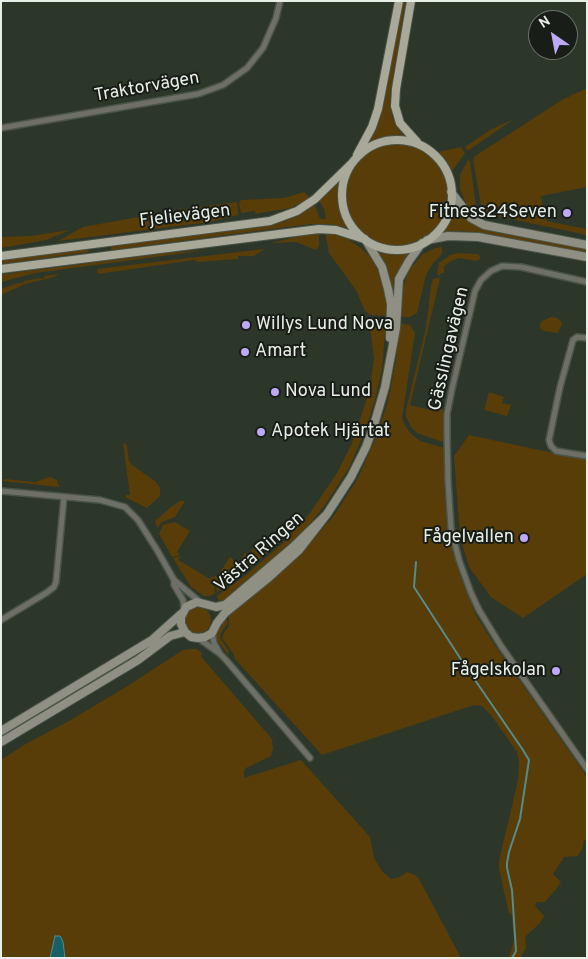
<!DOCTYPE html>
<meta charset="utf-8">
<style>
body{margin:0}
#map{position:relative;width:588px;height:959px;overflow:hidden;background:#2c372a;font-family:Overpass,sans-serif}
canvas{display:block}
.frame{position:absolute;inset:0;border:2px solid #e8efe6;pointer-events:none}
.north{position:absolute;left:528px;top:10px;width:50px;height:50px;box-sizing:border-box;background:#181d17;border:1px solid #6b716a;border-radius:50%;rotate:327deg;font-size:14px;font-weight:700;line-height:20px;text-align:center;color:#e8efe6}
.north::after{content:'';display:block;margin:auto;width:18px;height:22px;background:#bda9f5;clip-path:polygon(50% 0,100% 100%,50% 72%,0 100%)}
</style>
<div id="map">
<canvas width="588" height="959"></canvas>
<div class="frame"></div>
<div class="north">N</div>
</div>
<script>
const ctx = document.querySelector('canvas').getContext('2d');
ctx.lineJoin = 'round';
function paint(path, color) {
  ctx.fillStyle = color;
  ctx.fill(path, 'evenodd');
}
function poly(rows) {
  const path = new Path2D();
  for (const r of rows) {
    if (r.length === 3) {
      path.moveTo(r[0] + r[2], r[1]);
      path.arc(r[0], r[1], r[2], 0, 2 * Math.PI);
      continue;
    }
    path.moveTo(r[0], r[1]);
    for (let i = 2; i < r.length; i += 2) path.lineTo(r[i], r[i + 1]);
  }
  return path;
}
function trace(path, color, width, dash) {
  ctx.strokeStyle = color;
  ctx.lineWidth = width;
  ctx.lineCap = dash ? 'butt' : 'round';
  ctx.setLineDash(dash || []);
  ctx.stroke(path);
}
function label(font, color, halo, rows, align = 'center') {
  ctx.font = font + ' Overpass,sans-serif';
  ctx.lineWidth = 4;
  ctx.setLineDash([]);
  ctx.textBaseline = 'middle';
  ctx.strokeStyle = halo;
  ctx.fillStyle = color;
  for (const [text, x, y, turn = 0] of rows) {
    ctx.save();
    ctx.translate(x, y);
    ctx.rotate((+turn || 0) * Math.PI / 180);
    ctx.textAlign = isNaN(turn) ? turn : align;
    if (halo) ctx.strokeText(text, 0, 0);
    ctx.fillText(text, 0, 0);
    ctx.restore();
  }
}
paint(poly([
 [403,1,406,1,390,97,392,117,403,136,385,138,369,144,383,108],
 [587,88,587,187,541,196,546,221,587,229,587,235,487,214,482,211,473,159,475,156,562,100],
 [514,119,469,150,467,150,465,147,490,130],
 [397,195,51],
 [461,147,465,153,452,171,438,152],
 [468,160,470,161,477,214,467,206,460,189,460,175],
 [338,184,338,203,347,228,331,224,311,224,111,250,111,246,273,225,296,217,315,205,320,219,326,219,324,209,319,201],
 [304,192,310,198,290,208,255,214,255,211,242,213,241,212,239,204,241,200,284,198],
 [237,202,238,215,210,222,58,241,83,227,172,211],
 [456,207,463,216,476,226,495,232,587,249,587,253,475,232,459,231,443,234],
 [70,230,46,240,1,248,1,237,31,236],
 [319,232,319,246,316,250,296,242,271,243,308,234],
 [325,232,348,239,362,249,370,257,376,266,383,285,387,305,387,316,371,315,365,311,356,290,329,253],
 [442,247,442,254,433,263,426,275,417,313,410,317,400,317,401,296,408,271,423,254,435,248],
 [88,249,89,252,1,264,1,260,11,258],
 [264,249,254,256,238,256,238,259,197,262,194,260,98,274,97,269],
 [208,250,35,273,1,282,1,275,5,274,168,253],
 [376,250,385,253,410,254,400,268,393,293,385,265],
 [459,253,478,254,481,258,477,261,459,258,453,260,444,266,444,273,441,273,440,276,438,275,437,273,439,263,450,255],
 [59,274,54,277,25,284,1,295,1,289,18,283,22,283,24,281,39,278,44,279,45,276],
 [437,278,440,278,410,405,438,412,439,408,443,409,443,442,417,433,411,427,406,417,406,410,426,328,431,286,433,279],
 [551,317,558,318,562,323,558,333,544,331,540,328,540,324,542,321],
 [374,321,386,322,382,369,375,399,367,426,349,468,324,506,306,529,263,570,221,603,217,597,218,595,246,575,282,544,310,513,337,473,352,443,370,389,374,359,370,328],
 [399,323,410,325,415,333,402,417,404,424,411,434,420,441,444,448,444,487,447,526,455,560,465,589,476,615,492,641,587,777,587,839,584,840,582,849,578,856,564,857,553,874,561,882,557,888,545,902,537,902,535,906,544,916,540,923,525,937,526,947,521,958,509,958,514,940,512,919,511,912,509,914,499,869,499,861,518,780,519,760,517,752,491,715,482,706,474,705,322,755,235,659,233,653,222,638,224,633,229,626,229,615,230,614,300,555,335,514,358,478,376,437,388,401,396,359],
 [489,392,504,397,502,403,511,405,507,416,484,410],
 [469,435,539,450,587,459,587,574,523,618,491,597,469,567,463,547,459,523,454,456],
 [123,443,127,445,129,461,132,465,156,482,160,488,160,496,147,508,125,497,126,495,130,495],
 [50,477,57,480,59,487,3,481,4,479,35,482],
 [180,501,185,501,175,517,162,522,157,528,155,521,172,506],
 [299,515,303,517,273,549,217,592,214,575,217,577,230,557,238,563,245,553,249,555,257,542,266,547,272,546,291,527],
 [175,522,190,531,177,552,180,555,172,557,159,534,163,525],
 [181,556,178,560,210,579,213,576,215,593,210,596,204,596,191,587,173,558],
 [198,620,13],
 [226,618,228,623,221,633,220,638,229,651,228,655,215,637,216,629],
 [190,649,196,649,202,653,201,656,204,660,272,739,273,748,271,756,246,768,244,771,244,778,301,760,370,837,374,858,382,871,391,879,400,877,407,872,415,875,419,879,461,958,1,958,1,760,24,745,69,721,126,687,183,650]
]), '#583d09');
const water = poly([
 [55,936,60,936,63,942,65,958,50,958,55,936]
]);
paint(water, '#176066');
trace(water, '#568b8c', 1);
trace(poly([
 [416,562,414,587,464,664,523,750,529,760,520,819,509,852,507,863,507,868,512,890,516,951,512,958]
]), '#568b8c', 2);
const minor = poly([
 [1,128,198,94,223,85,247,68,263,48,276,18,280,1],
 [587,282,521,267,502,266,491,271,481,280,475,291,452,389,447,414,447,434,448,481,451,528,459,560,471,593,479,610,501,646,587,769],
 [587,338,577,337,573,340,560,387,549,440,551,446,556,451,587,456],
 [1,491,100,500,125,507,138,520,157,550,174,580,174,585,183,600,184,609],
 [174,580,200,602],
 [1,620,46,593,54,587,56,582,64,497],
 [212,633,214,643,219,652],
 [198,638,219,653,226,660,310,758]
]);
const secondary = poly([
 [451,192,471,218,484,225,587,245],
 [365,239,382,267,388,289,391,304,390,338],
 [427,240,448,236,478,237,587,257],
 [327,514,293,547,225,605,216,607,197,602,186,607,181,617,181,624,185,632,191,637,198,638,205,637,212,633,217,623,225,613,267,579,299,550,327,514,351,477,366,447,374,425,385,387,396,328,399,279,409,261,422,243],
 [1,731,152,640,181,614],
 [1,742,138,660,170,636,185,632]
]);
const primary = poly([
 [411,1,396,89,395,106,400,123,417,142],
 [397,195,55],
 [357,155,372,127,378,109,399,1],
 [1,256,270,221,297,211,315,199,352,163],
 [1,269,319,229,336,230,364,239]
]);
trace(minor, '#4a5448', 8);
trace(secondary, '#4a5448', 10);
trace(primary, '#4a5448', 10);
trace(minor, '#6e6f67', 5);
trace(secondary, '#8f9083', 8);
trace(primary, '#a8a999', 8);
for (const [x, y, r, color] of [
 [567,213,5,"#bda9f5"],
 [246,325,5,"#bda9f5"],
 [245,352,5,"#bda9f5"],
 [275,392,5,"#bda9f5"],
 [261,432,5,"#bda9f5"],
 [524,538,5,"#bda9f5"],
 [556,671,5,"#bda9f5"]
]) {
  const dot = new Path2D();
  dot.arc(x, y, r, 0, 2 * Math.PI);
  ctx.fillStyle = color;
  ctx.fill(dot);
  trace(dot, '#181d17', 2);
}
label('18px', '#e8efe6', '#181d17', [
 ["Traktorvägen",147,88,-10],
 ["Fjelievägen",185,217,-7],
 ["Gässlingavägen",450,349,-77],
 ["Västra Ringen",260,553,-41]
]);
label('18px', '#e8efe6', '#181d17', [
 ["Fitness24Seven",557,213,"right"],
 ["Willys Lund Nova",256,325],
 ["Amart",255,352],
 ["Nova Lund",285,392],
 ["Apotek Hjärtat",271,432],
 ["Fågelvallen",514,538,"right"],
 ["Fågelskolan",546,671,"right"]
], 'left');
</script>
